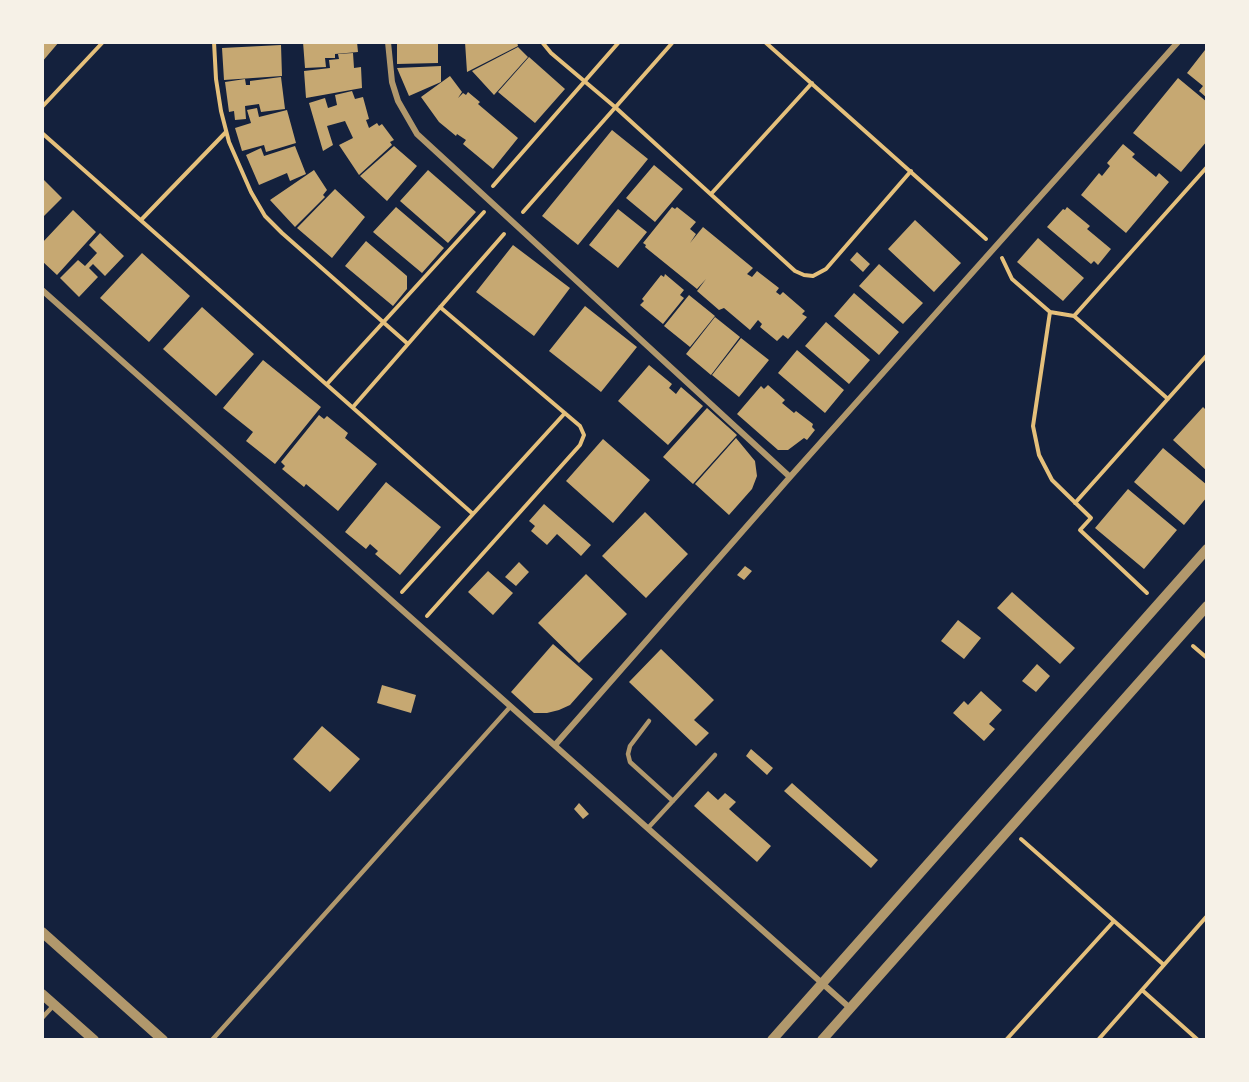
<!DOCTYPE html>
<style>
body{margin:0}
#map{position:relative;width:1249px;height:1082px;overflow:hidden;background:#14213d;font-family:"Playfair Display",serif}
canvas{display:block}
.frame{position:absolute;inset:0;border:44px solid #f6f1e7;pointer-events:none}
</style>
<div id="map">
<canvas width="1249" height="1082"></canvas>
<div class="frame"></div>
</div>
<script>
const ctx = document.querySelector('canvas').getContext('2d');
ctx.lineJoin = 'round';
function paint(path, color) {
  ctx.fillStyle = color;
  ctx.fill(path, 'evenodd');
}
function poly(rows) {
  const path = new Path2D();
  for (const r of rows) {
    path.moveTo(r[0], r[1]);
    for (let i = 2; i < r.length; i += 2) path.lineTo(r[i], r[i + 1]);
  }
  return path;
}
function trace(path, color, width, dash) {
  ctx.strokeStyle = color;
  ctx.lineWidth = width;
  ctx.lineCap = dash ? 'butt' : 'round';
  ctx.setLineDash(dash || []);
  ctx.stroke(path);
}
paint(poly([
 [42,42,59,42,42,62],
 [303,42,357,42,358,52,335,54,335,58,325,58,326,67,305,68],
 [397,42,438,42,438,63,397,64],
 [465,42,517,42,518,46,467,72],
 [281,45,282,76,224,80,222,48],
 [518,47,528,57,494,95,472,71],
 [1205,50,1207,51,1207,98,1199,91,1203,86,1187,73],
 [353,53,354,68,361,67,362,88,306,98,304,71,330,68,329,60,339,59,338,54],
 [529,57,565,89,535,123,498,92],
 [441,66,441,82,409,96,397,68],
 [450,76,462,92,458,98,463,93,466,95,468,92,480,102,478,104,518,138,493,169,463,144,466,140,457,134,456,136,439,122,421,97],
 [281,77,285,109,261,112,259,104,245,106,246,119,235,120,234,111,229,112,225,82,245,79,246,85,250,85,250,81],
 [1178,78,1207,102,1207,141,1181,172,1133,133],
 [352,91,355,99,363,97,369,119,366,120,369,128,377,123,379,126,382,124,394,140,390,142,392,145,359,175,339,145,353,138,345,121,327,126,333,145,323,151,309,103,325,98,328,108,337,105,335,95],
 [257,108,259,117,287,110,296,143,266,152,264,145,242,151,235,128,251,123,247,110],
 [612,130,648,159,578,245,542,216],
 [1123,144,1135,154,1132,157,1156,177,1159,173,1169,182,1126,233,1081,195,1099,173,1102,176,1110,166,1107,163],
 [295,146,306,174,290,181,287,173,259,185,246,155,261,148,264,156],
 [394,146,417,166,387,201,360,176],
 [654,165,683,189,655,222,626,198],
 [314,170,327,190,323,195,325,197,295,227,270,200],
 [428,170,476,212,448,243,400,201],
 [42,178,62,198,42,218],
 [335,189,365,217,332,258,297,228],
 [396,207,444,248,422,273,373,232],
 [672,207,675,209,677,207,696,222,690,229,696,234,690,243,703,227,753,268,747,274,752,277,757,271,779,288,776,292,780,295,783,292,805,311,802,314,807,317,788,339,783,335,777,341,760,327,762,324,758,320,750,330,724,308,719,310,697,291,706,279,697,289,645,247,646,245,643,243],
 [1067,207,1090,226,1087,229,1111,249,1098,265,1094,261,1091,264,1047,227,1063,209,1065,210],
 [618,209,647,232,618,268,589,245],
 [73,210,96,232,57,275,42,261,42,243],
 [915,220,961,263,934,292,888,249],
 [100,233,124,256,105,276,93,264,89,268,98,277,79,297,60,278,78,260,85,266,97,253,89,245],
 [1038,238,1084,278,1063,301,1017,262],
 [366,241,407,276,407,289,393,306,345,266],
 [513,245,570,288,534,336,476,292],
 [857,252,870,264,863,272,850,260],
 [142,253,190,296,149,342,100,298],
 [879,264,923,303,903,324,859,286],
 [665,274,684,290,680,295,684,298,663,324,640,305,644,301,642,299,661,275,664,277],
 [854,293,899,332,879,355,834,316],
 [689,295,715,316,690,347,664,326],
 [585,306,637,347,601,392,549,351],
 [202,307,254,354,216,396,163,349],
 [715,317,740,337,711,375,686,354],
 [826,322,870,360,849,384,805,346],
 [741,338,769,360,739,397,712,375],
 [797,350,844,390,825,413,778,373],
 [263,360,321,407,275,464,246,441,253,432,223,408],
 [649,365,672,384,669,388,676,394,681,387,703,406,668,445,618,401],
 [768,385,785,400,782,403,794,413,796,411,813,424,812,427,815,430,807,440,804,438,788,450,778,450,737,414,761,386,764,389],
 [1203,407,1207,411,1207,471,1173,440],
 [707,408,737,435,693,484,663,457],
 [319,415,324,419,327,416,348,433,345,438,377,464,338,511,306,484,304,487,282,469,285,466,281,462],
 [736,438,755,461,757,476,752,489,729,515,695,484],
 [603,439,650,480,613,523,566,481],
 [1163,448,1207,485,1207,497,1184,525,1134,482],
 [386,482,441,527,400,575,375,554,378,551,370,544,366,549,345,532],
 [1128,489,1177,530,1144,569,1095,528],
 [544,504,591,545,581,556,557,534,547,545,531,531,535,526,529,521],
 [645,512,688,554,646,598,602,556],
 [519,562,529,572,516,586,505,577],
 [745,566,752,571,744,580,737,575],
 [488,571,513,593,493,615,468,592],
 [586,574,627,614,579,663,538,623],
 [1012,592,1075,648,1060,664,997,608],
 [958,620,981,638,964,659,941,641],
 [553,644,593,679,570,705,559,710,547,713,534,713,511,692],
 [661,649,714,700,694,720,709,733,696,746,629,682],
 [1037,664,1050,676,1036,692,1022,681],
 [382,685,416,695,411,713,377,703],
 [981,691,1002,710,989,724,995,729,984,741,953,713,964,701,968,705],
 [322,726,360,759,330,792,293,759],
 [751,749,773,768,767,775,746,756],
 [792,783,878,860,871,868,784,791],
 [708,791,718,800,725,793,736,802,729,809,771,846,757,862,694,806],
 [579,803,589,814,583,819,574,809]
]), '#c6a872');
trace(poly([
 [214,42,216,79,221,111,229,142,251,192,265,216,282,233,408,344],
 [542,42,551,53,615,107,795,271,804,275,813,276,826,269,911,171],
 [765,42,986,239],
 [42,107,103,42],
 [42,133,473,514],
 [493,186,619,42],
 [711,194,812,83],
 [523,212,673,42],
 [141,220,226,132],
 [1002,258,1012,279,1050,312,1074,316,1168,399],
 [1050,312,1033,426,1039,455,1052,480,1091,518,1080,530,1147,593],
 [1074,316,1207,167],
 [327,384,484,212],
 [353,407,504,234],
 [1075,503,1207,355],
 [402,592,565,413],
 [427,616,580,445,584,435,580,426,440,307],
 [1193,646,1207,658],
 [1021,839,1164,965],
 [1142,990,1198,1040],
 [1006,1040,1114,921],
 [1098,1040,1207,916]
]), '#e5c07b', 4);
trace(poly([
 [649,721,630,746,628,754,630,762,673,801],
 [648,828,715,755],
 [42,1018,54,1005],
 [212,1040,510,707]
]), '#b1986c', 4.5);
trace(poly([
 [388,42,392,82,398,101,417,134,790,477],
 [42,290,850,1008],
 [555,745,790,477,1178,42]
]), '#b1986c', 6);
trace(poly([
 [42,932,163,1040],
 [42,994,94,1040],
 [772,1040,1207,549],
 [822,1040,1207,606]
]), '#b1986c', 10);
</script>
